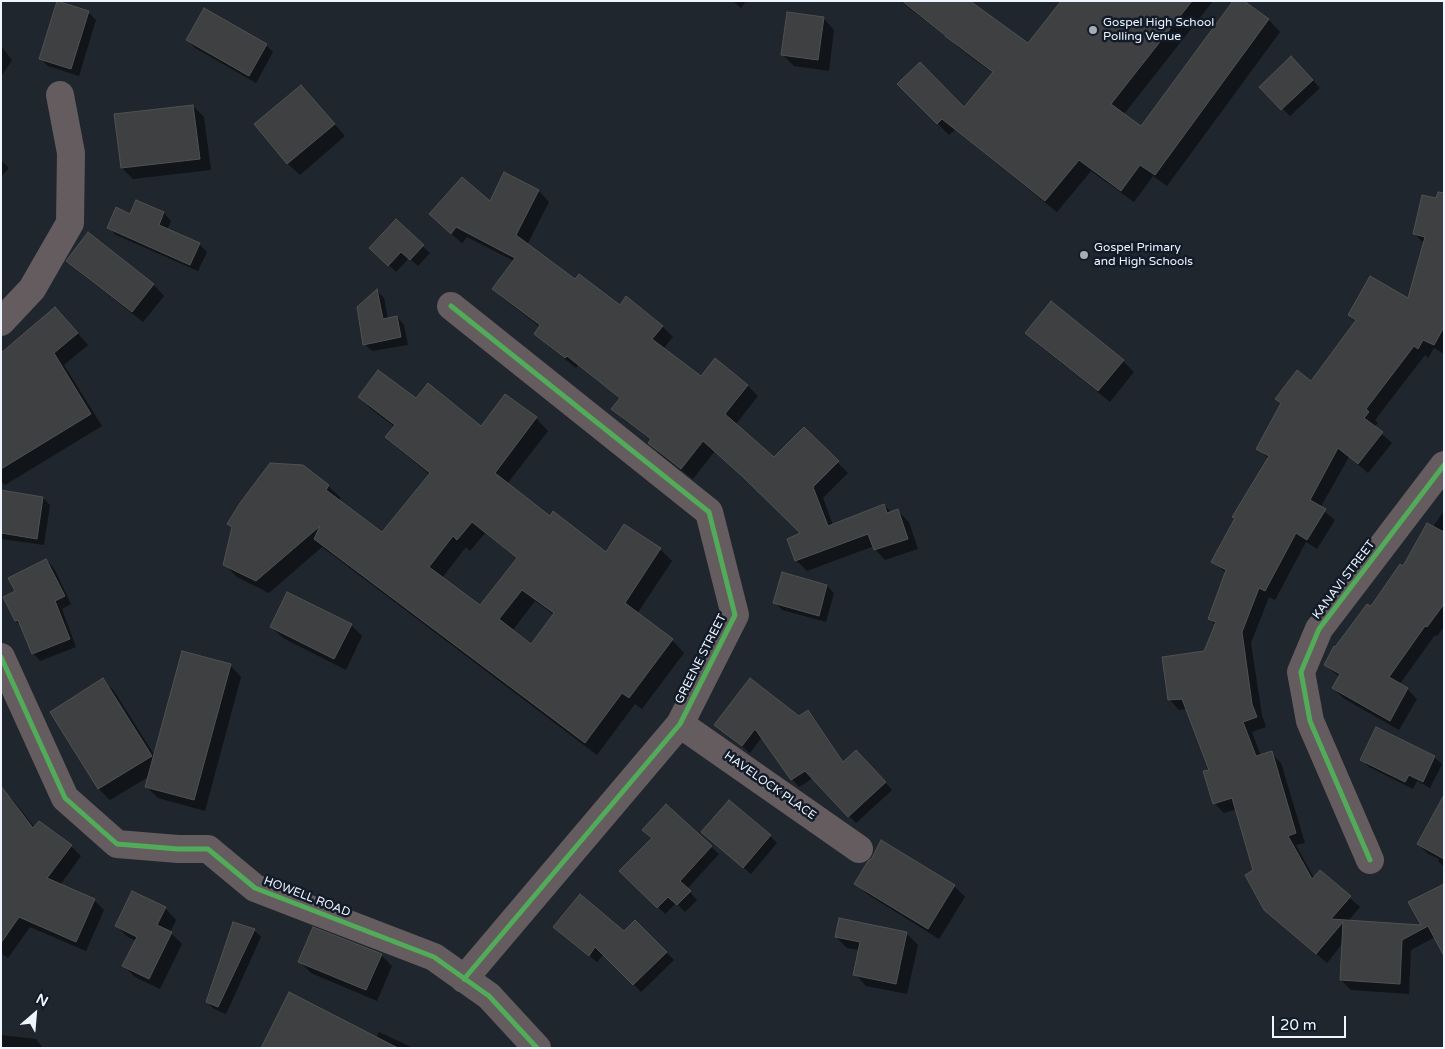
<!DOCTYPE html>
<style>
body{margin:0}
#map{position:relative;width:1445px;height:1049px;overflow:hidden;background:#20262d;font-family:"Varela Round",sans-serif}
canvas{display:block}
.frame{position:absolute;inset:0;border:2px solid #eff5fe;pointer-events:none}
.north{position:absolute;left:10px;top:989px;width:50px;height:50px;-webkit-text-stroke:4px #121b28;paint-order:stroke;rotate:27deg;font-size:14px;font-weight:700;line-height:20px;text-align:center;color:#eff5fe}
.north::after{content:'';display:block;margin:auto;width:18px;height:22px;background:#eff5fe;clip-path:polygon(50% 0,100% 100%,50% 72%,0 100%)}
.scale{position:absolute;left:1272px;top:1016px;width:74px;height:22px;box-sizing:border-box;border:2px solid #eff5fe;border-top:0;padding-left:6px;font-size:15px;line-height:18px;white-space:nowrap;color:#eff5fe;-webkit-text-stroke:4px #121b28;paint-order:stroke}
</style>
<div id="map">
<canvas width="1445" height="1049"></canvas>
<div class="frame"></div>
<div class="north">N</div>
<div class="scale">20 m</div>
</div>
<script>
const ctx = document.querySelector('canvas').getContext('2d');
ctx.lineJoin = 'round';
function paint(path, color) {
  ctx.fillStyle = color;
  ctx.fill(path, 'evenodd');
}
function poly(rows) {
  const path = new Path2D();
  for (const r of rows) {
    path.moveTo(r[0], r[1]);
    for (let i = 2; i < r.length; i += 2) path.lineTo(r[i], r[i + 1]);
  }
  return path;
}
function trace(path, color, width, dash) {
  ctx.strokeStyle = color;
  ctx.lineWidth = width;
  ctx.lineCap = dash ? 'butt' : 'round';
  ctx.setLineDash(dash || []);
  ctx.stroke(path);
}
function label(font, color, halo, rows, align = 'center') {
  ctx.font = font + ' "Varela Round",sans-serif';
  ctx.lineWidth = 5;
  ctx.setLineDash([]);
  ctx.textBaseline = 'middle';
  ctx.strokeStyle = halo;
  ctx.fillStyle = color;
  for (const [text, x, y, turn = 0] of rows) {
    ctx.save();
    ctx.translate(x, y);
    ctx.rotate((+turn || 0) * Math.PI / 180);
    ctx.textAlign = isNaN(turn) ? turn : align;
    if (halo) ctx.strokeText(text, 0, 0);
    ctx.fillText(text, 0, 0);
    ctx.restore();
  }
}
paint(poly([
 [733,1,746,1,741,8],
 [900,1,965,1,1028,45,1062,1,1213,1,1124,114,1142,128,1242,1,1269,20,1280,32,1167,186,1153,176,1134,202,1091,171,1057,212,955,130,949,135,898,84,964,109,994,74,959,48,952,41],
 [58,3,89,13,96,20,79,76,48,66,41,59],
 [823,18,834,30,829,71,794,66,783,55],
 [187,40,266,45,273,52,256,83,195,48],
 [1,46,12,60,1,77],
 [1291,58,1320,88,1290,116,1261,87],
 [301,86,345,136,300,175,288,164,256,124],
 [193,106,204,117,211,170,133,179,122,168],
 [1,160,9,168,1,177],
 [505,174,539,191,549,202,527,245,576,281,620,306,662,326,673,337,663,349,702,378,715,360,748,386,758,396,736,424,774,459,804,429,848,473,823,498,833,525,884,505,892,513,898,511,909,522,918,549,885,560,875,549,874,546,807,571,796,560,802,534,756,488,715,451,693,479,660,454,650,443,652,440,624,420,613,409,621,399,578,365,576,368,546,344,535,333,540,327,504,299,493,289,514,261,467,237,462,243,441,225,490,203],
 [1444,201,1444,354,1434,348,1428,358,1425,355,1375,420,1378,423,1374,427,1392,443,1368,473,1349,457,1320,508,1335,520,1317,549,1306,542,1275,600,1269,597,1251,643,1262,715,1266,727,1252,732,1261,756,1271,753,1281,763,1305,843,1296,845,1314,878,1320,872,1360,907,1348,921,1423,926,1444,885,1435,937,1411,950,1409,994,1351,990,1341,980,1343,943,1327,963,1276,919,1254,871,1237,809,1224,813,1214,803,1211,770,1187,709,1179,710,1170,700,1205,652,1216,625,1209,618,1226,573,1213,562,1236,519,1234,517,1269,459,1258,448,1311,383,1356,322,1349,315,1409,300,1425,244,1414,234],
 [137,202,164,213,171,221,167,230,199,244,207,252,198,271,116,235,109,227,131,215],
 [396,221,430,253,418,266,409,258,396,272,371,248],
 [68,261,153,284,164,296,143,322,79,272],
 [377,291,384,298,388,319,397,317,404,325,408,345,372,351,364,344],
 [66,320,88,345,64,365,102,426,5,485,1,481,1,355],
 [1027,333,1123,361,1134,372,1110,402,1038,344],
 [359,397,417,400,481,427,536,418,548,431,507,484,550,518,606,553,660,549,672,561,637,614,672,640,684,653,642,709,635,704,597,755,322,547,269,593,237,577,225,565,233,528,229,524,328,486,341,498,339,501,383,534,430,475,399,449,386,437,395,427,371,409],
 [485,533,517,559,480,607,442,578,466,547,470,551],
 [535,601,554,615,531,645,512,631],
 [1,492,43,498,50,505,44,545,1,539],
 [1444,511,1444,627,1437,636,1435,635,1399,685,1407,689,1417,699,1399,730,1343,698,1333,688,1340,677,1325,665,1404,568],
 [46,560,54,568,71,604,62,609,76,647,40,661,33,653,23,627,16,621,16,592],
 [827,586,834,593,826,622,782,610,775,602],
 [351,625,362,636,346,670,283,638,271,627],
 [230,665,241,677,205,811,158,798,147,787,150,776,110,800,99,789,51,712,103,680,114,691,155,756],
 [807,712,815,719,844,763,864,759,892,790,856,823,813,778,799,787,792,779,762,737,750,753,716,725,799,718],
 [1434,757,1442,764,1430,788,1417,781,1413,789,1369,767,1361,759],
 [3,790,13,800,35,828,71,846,81,856,60,885,94,900,104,910,86,951,30,927,8,958,1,953],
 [666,806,719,854,687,889,697,900,685,912,676,903,665,914,621,871,653,839],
 [1444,819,1444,867,1438,861,1439,859,1428,854,1419,844],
 [770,836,777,843,751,874,710,839],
 [856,884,954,886,965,897,939,939,867,894],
 [165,908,176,920,170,932,182,944,160,989,135,977,124,966,136,941,128,937,116,926],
 [635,922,674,960,641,992,604,954,597,962,555,927,624,932],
 [254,930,261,937,226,1014,214,1009,207,1002],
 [906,933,918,945,907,994,866,986,855,974,860,950,847,948,836,937],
 [381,955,392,966,377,1001,311,973,300,962],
 [379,1032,413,1048,262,1048,376,1038],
 [1,1035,36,1039,43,1048,1,1048]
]), '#0007');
const building = poly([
 [57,1,89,11,71,69,39,59,57,1],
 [902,1,970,1,1028,43,1061,1,1192,1,1111,104,1141,126,1233,1,1244,1,1269,19,1155,175,1140,165,1121,191,1079,160,1045,201,942,119,937,124,897,84,920,62,964,107,993,72,945,36,946,36,902,1],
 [204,8,267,44,249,76,186,40,204,8],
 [787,12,824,17,818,60,781,55,787,12],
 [1291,56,1313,80,1281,110,1259,87,1291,56],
 [301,85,335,124,287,164,254,124,301,85],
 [193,105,200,159,121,168,114,114,193,105],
 [504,172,539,190,516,235,575,279,579,274,620,305,626,296,663,326,652,339,701,376,715,358,748,385,725,414,774,457,804,427,839,461,813,487,828,526,884,504,887,513,898,509,908,539,874,550,868,534,795,561,787,539,800,533,744,478,703,441,681,469,648,443,651,439,611,409,620,398,567,356,565,358,534,334,540,325,492,289,515,258,456,227,451,234,429,214,462,177,490,201,504,172],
 [1438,192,1444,193,1444,327,1434,345,1423,340,1418,349,1414,346,1366,409,1369,412,1364,418,1383,432,1358,464,1338,448,1310,500,1326,509,1307,540,1296,533,1265,591,1259,588,1242,632,1252,704,1257,717,1243,722,1256,756,1272,751,1296,833,1288,836,1312,879,1320,870,1351,896,1331,919,1421,925,1408,902,1444,884,1444,956,1428,926,1402,940,1400,984,1340,980,1343,922,1316,954,1264,910,1245,875,1253,870,1232,798,1213,804,1203,771,1209,770,1182,699,1168,700,1162,657,1204,651,1216,622,1208,619,1226,570,1211,562,1235,518,1232,517,1269,456,1256,449,1281,403,1275,399,1297,370,1311,381,1356,320,1348,315,1370,276,1408,298,1425,237,1413,234,1422,195,1436,198,1438,192],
 [136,200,164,212,159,225,200,243,190,265,107,228,116,207,130,214,136,200],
 [396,219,424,245,410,260,401,252,388,266,369,248,396,219],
 [88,232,154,284,132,312,66,261,88,232],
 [377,289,383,319,397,316,401,337,363,345,357,307,377,289],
 [1051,301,1124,360,1098,391,1025,333,1051,301],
 [55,307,78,333,54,353,91,414,1,469,1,353,55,307],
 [378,370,416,398,428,383,481,426,505,394,537,417,495,473,550,516,553,511,606,552,624,524,661,548,625,603,673,639,629,698,622,693,585,743,314,539,320,526,256,581,223,565,232,527,227,524,240,503,270,463,303,465,329,485,326,490,382,532,430,473,385,437,395,425,358,397,378,370],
 [472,522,517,558,480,605,429,567,453,536,457,540,472,522],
 [522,590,554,613,531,644,499,619,522,590],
 [1,490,43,497,37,539,1,533,1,490],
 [1427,523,1444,532,1444,604,1427,627,1425,626,1389,677,1408,688,1390,721,1332,688,1340,674,1324,665,1334,646,1335,647,1367,604,1371,606,1400,564,1403,566,1427,523],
 [46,559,65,596,55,601,70,639,32,654,18,620,15,621,3,597,15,591,8,578,46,559],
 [782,572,827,585,819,616,773,603,782,572],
 [287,592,352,624,334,659,270,627,287,592],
 [182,651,231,664,194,800,145,787,182,651],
 [103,678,152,756,98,789,50,712,103,678],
 [750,678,799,716,808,710,843,762,856,750,886,782,848,817,805,771,791,780,755,729,742,746,714,725,750,678],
 [1376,727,1435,756,1423,782,1409,775,1405,782,1360,760,1376,727],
 [1,786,33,828,39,821,72,845,47,878,95,899,76,942,19,917,1,943,1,786],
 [1444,795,1444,859,1417,844,1444,795],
 [729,800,771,835,743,868,701,832,729,800],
 [666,804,712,846,680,881,691,891,677,905,668,897,657,908,619,871,652,838,642,830,666,804],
 [881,840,955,885,928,929,854,884,868,861,872,858,881,840],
 [132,891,166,907,157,925,172,932,149,979,122,966,137,937,115,926,132,891],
 [580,894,624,931,635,920,667,952,633,985,595,947,589,956,553,927,580,894],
 [839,918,907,932,896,984,853,975,860,942,835,937,839,918],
 [233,922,255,929,218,1007,206,1002,233,922],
 [313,927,382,954,366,990,298,962,313,927],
 [289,992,398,1048,261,1048,289,992]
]);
paint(building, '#3f4041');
trace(building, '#505151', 1);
trace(poly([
 [451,306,709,512,735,615,680,724,464,979],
 [1,322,32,289,70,223,71,153,60,95],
 [1,657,65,798,117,844,178,849,208,849,255,888,434,957,489,996,537,1048],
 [680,724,859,849],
 [1370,860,1310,721,1301,672,1319,629,1444,465]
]), '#645c5f', 28);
trace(poly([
 [451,306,709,512,735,615,680,724,464,979],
 [1,657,65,798,117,844,178,849,208,849,255,888,434,957,489,996,537,1048],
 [1370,860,1310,721,1301,672,1319,629,1444,465]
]), '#51ab58', 5);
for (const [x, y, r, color] of [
 [1093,30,5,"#a7adb5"],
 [1084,255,5,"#a7adb5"]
]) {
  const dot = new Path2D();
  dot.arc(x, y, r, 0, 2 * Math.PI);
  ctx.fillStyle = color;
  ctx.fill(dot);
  trace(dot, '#121b28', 2);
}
label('12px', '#eff5fe', '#121b28', [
 ["Gospel High School",1103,23],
 ["Polling Venue",1103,37],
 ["Gospel Primary",1094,248],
 ["and High Schools",1094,262]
], 'left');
label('12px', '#eff5fe', '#121b28', [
 ["KANAVI STREET",1344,580,-53],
 ["GREENE STREET",701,659,-63],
 ["HAVELOCK PLACE",770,786,35],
 ["HOWELL ROAD",307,897,21]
]);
</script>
